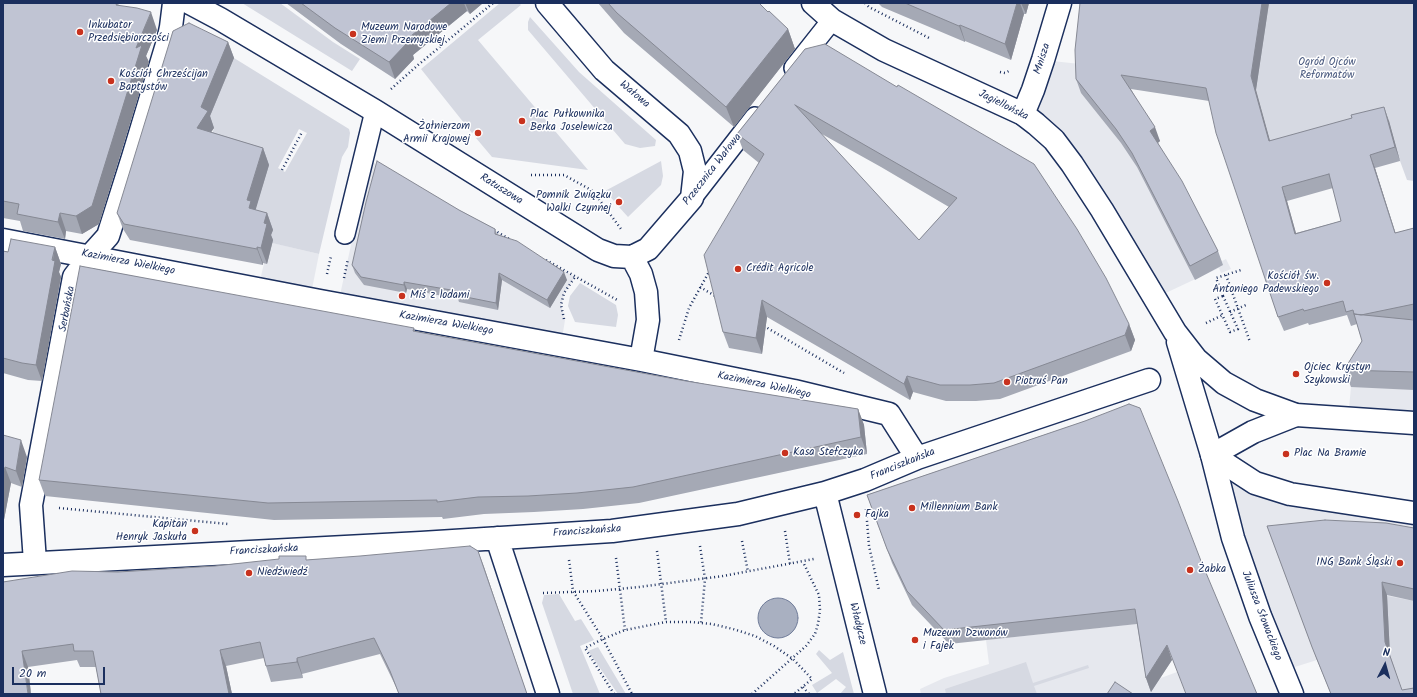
<!DOCTYPE html>
<meta charset="utf-8">
<style>
body{margin:0}
#map{position:relative;width:1417px;height:697px;overflow:hidden;background:#f6f7f9;font-family:Kalam,sans-serif}
canvas{display:block}
.frame{position:absolute;inset:0;border:4px solid #1b2f5e;pointer-events:none}
.north{position:absolute;left:1365px;top:645px;width:40px;height:40px;-webkit-text-stroke:3px #fff;paint-order:stroke;rotate:6deg;font-size:11px;font-weight:700;line-height:16px;text-align:center;color:#1b2f5e}
.north::after{content:'';display:block;margin:auto;width:14px;height:18px;background:#1b2f5e;clip-path:polygon(50% 0,100% 100%,50% 72%,0 100%)}
.scale{position:absolute;left:12px;top:667px;width:93px;height:18px;box-sizing:border-box;border:2px solid #1b2f5e;border-top:0;padding-left:5px;font-size:12px;line-height:14px;white-space:nowrap;color:#1b2f5e;-webkit-text-stroke:3px #fff;paint-order:stroke}
</style>
<div id="map">
<canvas width="1417" height="697"></canvas>
<div class="frame"></div>
<div class="north">N</div>
<div class="scale">20 m</div>
</div>
<script>
const ctx = document.querySelector('canvas').getContext('2d');
ctx.lineJoin = 'round';
function paint(path, color) {
  ctx.fillStyle = color;
  ctx.fill(path, 'evenodd');
}
function poly(rows) {
  const path = new Path2D();
  for (const r of rows) {
    if (r.length === 3) {
      path.moveTo(r[0] + r[2], r[1]);
      path.arc(r[0], r[1], r[2], 0, 2 * Math.PI);
      continue;
    }
    path.moveTo(r[0], r[1]);
    for (let i = 2; i < r.length; i += 2) path.lineTo(r[i], r[i + 1]);
  }
  return path;
}
function trace(path, color, width, dash) {
  ctx.strokeStyle = color;
  ctx.lineWidth = width;
  ctx.lineCap = dash ? 'butt' : 'round';
  ctx.setLineDash(dash || []);
  ctx.stroke(path);
}
function label(font, color, halo, rows, align = 'center') {
  ctx.font = font + ' Kalam,sans-serif';
  ctx.lineWidth = 3;
  ctx.setLineDash([]);
  ctx.textBaseline = 'middle';
  ctx.strokeStyle = halo;
  ctx.fillStyle = color;
  for (const [text, x, y, turn = 0] of rows) {
    ctx.save();
    ctx.translate(x, y);
    ctx.rotate((+turn || 0) * Math.PI / 180);
    ctx.textAlign = isNaN(turn) ? turn : align;
    if (halo) ctx.strokeText(text, 0, 0);
    ctx.fillText(text, 0, 0);
    ctx.restore();
  }
}
paint(poly([
 [1043,60,1080,64,1130,95,1160,141,1156,145,1202,228,1206,226,1209,231,1205,233,1222,261,1226,259,1231,269,1221,273,1219,268,1155,298,1036,124,1033,90],
 [363,158,398,174,575,277,564,293,561,305,565,320,561,345,338,304,353,236],
 [269,242,319,254,310,299,258,289],
 [1414,330,1414,423,1348,419,1351,387,1380,340],
 [1212,455,1255,483,1414,513,1414,675,1317,660,1282,671],
 [1144,623,1150,682,1177,672,1186,694,921,694,920,689,944,678,989,664,986,640]
]), '#e6e8ee');
paint(poly([
 [242,3,280,3,333,42,360,59,352,71],
 [500,3,519,3,521,5,478,40,588,170,492,157,476,138,483,133,479,128,472,133,421,69],
 [1269,3,1414,3,1414,181,1407,180,1400,161,1274,155,1256,90],
 [530,17,579,72,656,140,655,146,640,148,625,144,528,30,528,22],
 [234,58,349,129,350,133,348,147,342,157,319,254,272,243,255,225,208,147,214,128,208,124,211,112],
 [299,129,307,133,285,172,278,168],
 [661,161,663,176,661,185,628,217,619,207,624,202,619,196,614,201,605,191],
 [580,283,616,305,618,315,616,327,575,322,568,306,570,296],
 [559,594,575,621,581,619,594,640,580,646,600,694,573,694,542,603,544,595],
 [1387,596,1414,601,1414,694,1404,694,1390,655],
 [598,647,626,694,618,694,588,651],
 [819,650,830,660,843,652,854,694,840,694,846,687,836,679,817,693,812,685,832,673,816,654],
 [1026,662,1033,683,1088,665,1089,668,1034,686,1037,694,946,694,945,689]
]), '#d6d9e2');
const water = poly([
 [778,618,20]
]);
paint(water, '#a9b0c1');
trace(water, '#707c99', 1);
const lane = poly([
 [794,68,832,20],
 [692,198,755,117],
 [345,234,375,111]
]);
const street = poly([
 [190,3,220,19,375,111,598,250,614,256,632,257,648,249,692,198,695,171,690,151,679,134,604,70,547,3],
 [1023,114,1033,90,1043,60,1060,3],
 [3,240,320,301,641,360,794,391,889,414,917,458],
 [632,257,641,274,646,292,648,320,641,360],
 [825,493,875,694],
 [497,538,548,694],
 [35,562,31,505,74,277,90,256,108,236,133,157,168,41,171,27,174,3],
 [3,565,421,543,612,531,738,514,825,493,865,480,917,458,1149,380]
]);
const secondary = poly([
 [1292,694,1260,616,1233,538,1212,455,1253,432,1296,415]
]);
const primary = poly([
 [813,3,832,20,884,50,1023,114,1036,124,1054,140,1072,164,1102,210,1175,332,1196,359,1224,383,1255,400,1296,415,1414,423],
 [1178,342,1212,455,1255,483,1290,494,1414,513]
]);
trace(lane, '#1b2f5e', 22);
trace(street, '#1b2f5e', 25);
trace(secondary, '#1b2f5e', 25);
trace(primary, '#1b2f5e', 25);
trace(poly([
 [865,3,869,7,931,39],
 [1000,72,1005,73,1011,70],
 [391,89,418,65,493,3],
 [282,170,302,132],
 [531,175,564,175,593,191,621,229],
 [494,230,511,240],
 [546,260,619,301],
 [327,274,331,256],
 [1226,275,1250,342],
 [344,278,348,259],
 [700,287,717,297],
 [1223,296,1238,329,1230,332,1215,299,1223,296],
 [1223,296,1216,278,1241,270],
 [1230,312,1246,305],
 [564,319,561,305,564,293,575,277],
 [1206,323,1223,315],
 [764,326,844,373],
 [679,340,689,308,710,270],
 [59,508,228,524],
 [866,509,869,546,879,590],
 [785,531,790,564],
 [742,541,748,572],
 [700,546,705,579,701,623],
 [657,551,666,622],
 [616,558,625,630],
 [569,560,573,591,603,639,632,694],
 [543,593,597,591,639,587,723,576,814,559],
 [803,687,809,694],
 [614,694,585,648,603,639,625,630,666,622,691,622,712,624,733,629,755,636,774,646,793,659,812,679,794,694],
 [752,694,806,646,815,634,818,624,820,610,819,595,803,562]
]), '#1b2f5e', 2.5, [1, 3]);
trace(lane, '#fff', 19);
trace(street, '#fff', 22);
trace(secondary, '#fff', 22);
trace(primary, '#fff', 22);
paint(poly([
 [3,3,118,3,119,6,157,30,146,56,149,62,99,224,82,234,66,231,65,239,23,231,20,221,3,218],
 [286,3,483,3,470,14,467,11,413,55,414,59,395,79,341,44],
 [598,3,759,3,768,12,788,29,795,49,734,127,624,33],
 [878,3,1029,3,1026,14,1024,14,1011,60,965,41,965,42,882,7],
 [1080,3,1269,3,1256,90,1270,141,1389,121,1400,161,1375,168,1395,233,1414,228,1414,319,1410,319,1414,320,1414,390,1351,387,1344,370,1362,341,1357,324,1351,326,1347,315,1309,325,1308,323,1284,331,1278,317,1209,101,1131,89,1160,141,1158,143,1218,251,1223,265,1195,280,1137,167,1121,143,1081,93,1076,79],
 [1333,188,1341,221,1296,233,1287,201],
 [228,42,234,58,210,116,214,128,211,132,263,148,269,165,255,210,267,213,273,230,271,235,273,240,267,264,263,263,263,265,130,240,123,229,117,213],
 [805,49,1129,324,1135,340,1131,351,1000,399,976,401,946,401,913,392,910,400,767,317,762,354,729,348,723,332,759,163,743,150,737,134],
 [820,133,881,167,949,207,919,240],
 [459,210,495,229,497,234,567,280,550,308,502,280,498,310,459,302,458,299,407,289,406,293,364,285,355,273,352,265],
 [55,247,61,264,59,272,61,277,42,381,28,380,3,373,3,251,8,252],
 [414,328,415,331,686,381,858,409,864,425,867,454,639,503,583,509,534,512,484,514,443,519,442,517,274,520,45,496,39,480],
 [1085,421,1172,660,1151,692,1146,678,1137,624,949,644,912,605,892,563,867,495],
 [3,435,27,457,22,487,11,483,3,525],
 [1267,526,1414,528,1414,601,1387,595,1390,655,1402,690,1414,694,1331,694,1317,660],
 [478,551,527,694,399,694,396,687,380,654,302,674,303,678,271,682,266,666,264,658,226,666,232,694,101,694,96,667,80,667,77,660,28,667,31,694,3,582,118,572,215,566,308,560]
]), '#a5a9b5');
paint(poly([
 [451,3,464,3,467,11,413,55,414,59,395,79,389,62,406,40],
 [465,3,483,3,470,14],
 [1017,3,1020,3,1024,14,1011,60,1005,44],
 [1021,3,1029,3,1026,14],
 [1262,3,1269,3,1256,90,1274,155,1269,141,1251,76],
 [151,12,157,30,146,56,149,62,99,224,82,234,76,216,136,48],
 [960,25,965,41,965,42,959,26],
 [788,29,795,49,734,127,726,107],
 [228,42,234,58,210,116,214,128,203,144,197,128,201,107],
 [1384,107,1389,121,1400,161,1395,147],
 [1155,127,1160,141,1155,145,1150,131],
 [263,148,269,165,255,212,249,208,247,200],
 [1370,155,1375,168,1400,247,1395,233],
 [1282,187,1287,201,1300,248,1295,234],
 [60,213,66,231,65,239,58,222],
 [267,213,273,230,271,235,273,240,267,264,261,248,264,223],
 [55,247,61,264,59,272,61,277,42,381,36,365],
 [257,247,263,263,263,265,257,249],
 [564,272,567,280,550,308,547,300],
 [499,273,502,280,498,310,496,303],
 [404,282,407,289,406,293,404,285],
 [762,300,767,317,762,354,756,338],
 [1129,324,1135,340,1131,351,1125,335],
 [907,376,913,392,910,400,904,384],
 [858,409,864,425,867,454,861,437],
 [21,440,27,457,22,487,16,471],
 [5,467,11,483,3,525,3,475],
 [478,551,484,567,527,694],
 [1382,582,1387,595,1390,655,1385,642],
 [1167,645,1172,660,1151,692,1146,678],
 [220,650,226,666,232,694,229,694],
 [22,651,28,667,31,694,28,694],
 [297,658,302,674,303,678,297,662]
]), '#868994');
const building = poly([
 [3,3,117,3,116,5,137,8,151,12,136,48,142,45,92,206,76,216,60,213,58,222,17,214,19,204,3,201,3,3],
 [301,3,451,3,406,40,408,42,389,62,335,28,301,3],
 [608,3,759,3,768,12,769,11,788,29,726,107,617,13,608,3],
 [905,3,1017,3,1005,44,960,25,959,26,905,3],
 [1080,3,1262,3,1251,76,1269,141,1352,118,1351,115,1384,107,1395,147,1370,155,1395,233,1414,228,1414,304,1361,315,1354,314,1353,310,1346,312,1343,301,1304,311,1303,309,1278,317,1216,133,1206,88,1121,75,1155,127,1150,131,1182,181,1218,251,1190,266,1132,153,1116,129,1076,79,1075,50,1080,3],
 [1329,174,1341,221,1295,234,1282,187,1329,174],
 [189,23,228,42,201,107,208,111,197,128,263,148,247,200,251,201,249,208,267,213,264,223,267,224,261,248,257,247,257,249,124,224,117,213,173,31,189,23],
 [825,44,897,87,898,85,1034,164,1077,229,1106,278,1129,324,1125,335,994,383,970,385,940,385,907,376,904,384,762,300,756,338,723,332,704,255,764,154,737,134,805,49,825,44],
 [795,105,957,198,919,240,795,105],
 [377,161,459,210,495,229,495,234,517,241,564,272,547,300,499,273,496,303,456,295,457,291,404,282,404,285,361,277,352,265,366,202,377,161],
 [11,239,55,247,52,260,55,261,36,365,22,363,3,358,3,251,8,252,11,239],
 [80,266,414,328,413,331,686,381,858,409,861,437,633,487,577,493,528,496,478,497,437,502,437,500,268,503,39,480,80,266],
 [1354,314,1414,320,1414,372,1344,370,1362,341,1354,314],
 [1129,404,1140,408,1178,501,1201,561,1257,694,1186,694,1167,645,1146,678,1135,609,944,630,907,591,887,549,867,495,1085,421,1129,404],
 [3,435,21,440,16,471,5,467,3,475,3,435],
 [1325,520,1386,523,1414,528,1414,589,1382,582,1385,642,1402,690,1414,688,1414,694,1331,694,1312,647,1267,526,1325,520],
 [470,546,478,551,527,694,399,694,390,671,374,638,297,658,297,662,266,666,260,642,220,650,229,694,101,694,93,651,74,651,73,644,22,651,28,694,3,694,3,582,72,571,118,572,215,566,279,559,279,556,306,556,306,560,360,556,470,546],
 [1115,682,1133,694,1107,694,1115,682]
]);
paint(building, '#c0c4d3');
trace(building, '#868994', 1);
for (const [x, y, r, color] of [
 [80,32,4,"#c8321e"],
 [353,34,4,"#c8321e"],
 [111,81,4,"#c8321e"],
 [522,121,4,"#c8321e"],
 [478,133,4,"#c8321e"],
 [619,202,4,"#c8321e"],
 [738,269,4,"#c8321e"],
 [1327,283,4,"#c8321e"],
 [402,296,4,"#c8321e"],
 [1296,374,4,"#c8321e"],
 [1007,382,4,"#c8321e"],
 [785,453,4,"#c8321e"],
 [1286,454,4,"#c8321e"],
 [912,508,4,"#c8321e"],
 [857,515,4,"#c8321e"],
 [195,531,4,"#c8321e"],
 [1400,563,4,"#c8321e"],
 [1190,570,4,"#c8321e"],
 [249,573,4,"#c8321e"],
 [915,640,4,"#c8321e"]
]) {
  const dot = new Path2D();
  dot.arc(x, y, r, 0, 2 * Math.PI);
  ctx.fillStyle = color;
  ctx.fill(dot);
  trace(dot, '#fff', 1.5);
}
label('11px', '#1b2f5e', '#fff', [
 ["Inkubator",88,26],
 ["Przedsiębiorczości",88,39],
 ["Muzeum Narodowe",361,28],
 ["Ziemi Przemyskiej",361,41],
 ["Kościół Chrześcijan",119,75],
 ["Baptystów",119,88],
 ["Plac Pułkownika",530,115],
 ["Berka Joselewicza",530,128],
 ["Żołnierzom",470,127,"right"],
 ["Armii Krajowej",470,140,"right"],
 ["Pomnik Związku",611,196,"right"],
 ["Walki Czynnej",611,209,"right"],
 ["Crédit Agricole",746,269],
 ["Kościół św.",1319,277,"right"],
 ["Antoniego Padewskiego",1319,290,"right"],
 ["Miś z lodami",410,296],
 ["Ojciec Krystyn",1304,368],
 ["Szykowski",1304,381],
 ["Piotruś Pan",1015,382],
 ["Kasa Stefczyka",793,453],
 ["Plac Na Bramie",1294,454],
 ["Millennium Bank",920,508],
 ["Fajka",865,515],
 ["Kapitan",187,525,"right"],
 ["Henryk Jaskuła",187,538,"right"],
 ["ING Bank Śląski",1392,563,"right"],
 ["Żabka",1198,570],
 ["Niedźwiedź",257,573],
 ["Muzeum Dzwonów",923,634],
 ["i Fajek",923,647]
], 'left');
label('11px', '#1b2f5e', '#fff', [
 ["Mnisza",1043,59,-72],
 ["Wałowa",634,95,40],
 ["Jagiellońska",1003,106,27],
 ["Przecznica Wałowa",713,170,-52],
 ["Ratuszowa",501,190,32],
 ["Kazimierza Wielkiego",128,263,11],
 ["Serbańska",68,309,-79],
 ["Kazimierza Wielkiego",446,324,10],
 ["Kazimierza Wielkiego",764,386,12],
 ["Franciszkańska",903,465,-22],
 ["Franciszkańska",587,532,-4],
 ["Franciszkańska",264,551,-3],
 ["Juliusza Słowackiego",1261,616,69],
 ["Władycze",857,624,76]
]);
label('11px', '#4a5a7f', '#fff', [
 ["Ogród Ojców",1327,63],
 ["Reformatów",1327,76]
]);
</script>
